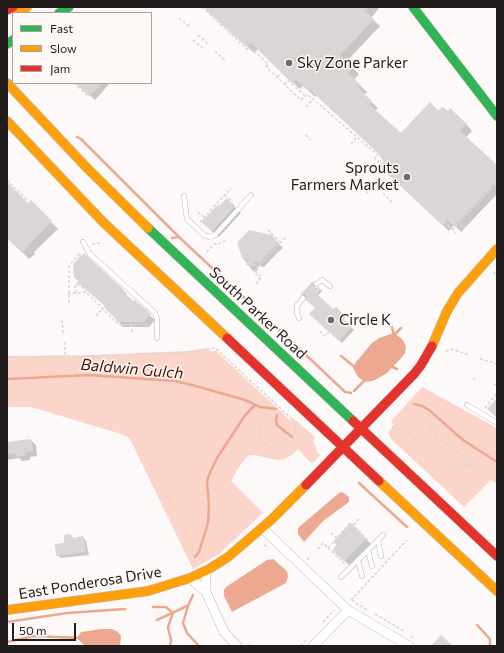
<!DOCTYPE html>
<style>
body{margin:0}
#map{position:relative;width:504px;height:653px;overflow:hidden;background:#fcf9f8;font-family:Commissioner,sans-serif}
canvas{display:block}
.frame{position:absolute;inset:0;border:8px solid #221d1c;pointer-events:none}
.legend{position:absolute;left:12px;top:12px;width:140px;height:72px;box-sizing:border-box;background:#fef8f6;border:1px solid #a6a09f;margin:0;padding:5px 7px;list-style:none;font-size:12px;color:#221d1c}
.legend li{display:flex;align-items:center;gap:8px;height:20px}
.legend b{width:20px;border:1px solid #a6a09f}
.scale{position:absolute;left:12px;top:623px;width:64px;height:18px;box-sizing:border-box;border:2px solid #221d1c;border-top:0;padding-left:5px;font-size:12px;line-height:14px;white-space:nowrap;color:#221d1c;-webkit-text-stroke:3px #fef8f6;paint-order:stroke}
</style>
<div id="map">
<canvas width="504" height="653"></canvas>
<div class="frame"></div>
<ul class="legend">
<li><b style="height:5px;background:#30b455"></b>Fast</li>
<li><b style="height:5px;background:#ff9f0a"></b>Slow</li>
<li><b style="height:5px;background:#e5322d"></b>Jam</li>
</ul>
<div class="scale">50 m</div>
</div>
<script>
const ctx = document.querySelector('canvas').getContext('2d');
ctx.lineJoin = 'round';
function paint(path, color) {
  ctx.fillStyle = color;
  ctx.fill(path, 'evenodd');
}
function poly(rows) {
  const path = new Path2D();
  for (const r of rows) {
    path.moveTo(r[0], r[1]);
    for (let i = 2; i < r.length; i += 2) path.lineTo(r[i], r[i + 1]);
  }
  return path;
}
function trace(path, color, width, dash) {
  ctx.strokeStyle = color;
  ctx.lineWidth = width;
  ctx.lineCap = dash ? 'butt' : 'round';
  ctx.setLineDash(dash || []);
  ctx.stroke(path);
}
function label(font, color, halo, rows, align = 'center') {
  ctx.font = font + ' Commissioner,sans-serif';
  ctx.lineWidth = 3;
  ctx.setLineDash([]);
  ctx.textBaseline = 'middle';
  ctx.strokeStyle = halo;
  ctx.fillStyle = color;
  for (const [text, x, y, turn = 0] of rows) {
    ctx.save();
    ctx.translate(x, y);
    ctx.rotate((+turn || 0) * Math.PI / 180);
    ctx.textAlign = isNaN(turn) ? turn : align;
    if (halo) ctx.strokeText(text, 0, 0);
    ctx.fillText(text, 0, 0);
    ctx.restore();
  }
}
paint(poly([
 [208,348,209,351,216,351,290,420,293,418,315,437,313,442,316,447,317,452,320,455,312,464,298,449,292,455,284,459,277,460,255,455,250,455,245,459,237,470,231,481,263,513,219,554,193,569,131,441,128,437,118,433,31,407,7,407,7,356,94,355,187,351],
 [422,387,497,428,497,484,491,480,464,507,391,439,388,433,394,425,391,422,392,420]
]), '#fbd5c9');
paint(poly([
 [394,333,402,339,406,346,405,353,402,357,387,373,373,381,365,382,358,377,353,368,356,362,372,343,379,338],
 [342,492,349,497,349,502,323,521,304,542,298,534,298,528,339,493],
 [273,559,287,571,288,577,286,583,232,612,224,596,224,590,226,587,267,560],
 [101,629,112,629,118,632,121,636,120,646,85,646,77,638,81,632]
]), '#eda892');
paint(poly([
 [205,7,380,7,371,18,380,26,346,62,359,74,354,80,367,92,364,95,378,108,375,111,401,134,438,111,466,124,472,131,466,137,497,166,497,194,461,232,454,225,449,231,387,172,385,161,381,155,316,95,315,97,303,85,300,89,258,49,254,53],
 [76,83,110,83,95,100],
 [7,184,28,204,31,202,58,229,34,252,35,254,29,259,7,237],
 [227,200,241,213,219,237,209,229,220,207],
 [270,235,283,248,277,253,264,267,259,266,257,271,252,270,243,258],
 [74,265,122,289,127,294,126,295,155,320,149,327,123,327,106,307,75,277],
 [313,283,315,284,315,288,319,288,320,289,318,289,313,297,320,289,322,291,317,296,333,311,336,308,345,317,343,320,354,330,342,343,311,314,316,308,307,297,303,297,302,295],
 [31,440,36,445,37,456,30,457,30,460,22,461,19,458,7,460,7,443],
 [351,525,371,544,349,565,333,550],
 [71,535,74,539,83,537,86,541,89,555,61,558,57,555]
]), '#0003');
trace(poly([
 [77,137,81,139,179,237,228,283,287,337,345,392,351,393],
 [172,238,179,237],
 [392,327,394,335],
 [393,336,401,328],
 [341,356,356,368],
 [390,366,397,369],
 [7,379,89,375,175,381,192,385,245,400,260,407,276,409],
 [354,391,366,379],
 [414,404,422,406,429,410,463,440,497,462],
 [277,415,276,421,277,425,292,437],
 [359,483,407,527],
 [195,557,199,552,208,523,209,506,207,481,209,475,217,458,246,414,255,405],
 [193,595,188,606,183,623,187,633,199,646],
 [153,607,166,607,173,613,168,627,171,640,170,646],
 [157,620,187,606],
 [7,622,67,613,125,609],
 [477,625,490,639,490,646],
 [7,642,34,636,80,638]
]), '#eda892', 2.5);
paint(poly([
 [204,7,369,7,365,11,374,19,340,55,353,67,348,73,361,85,358,88,372,101,369,104,401,133,430,102,438,110,443,107,448,111,450,108,467,124,460,131,497,165,497,181,454,226,447,220,442,225,379,166,384,161,379,156,380,155,309,89,308,91,296,80,292,83,251,43,247,47,208,12],
 [75,83,101,83,89,96],
 [7,182,28,203,31,200,52,221,28,245,29,246,22,253,7,238],
 [227,198,235,206,212,231,201,222,219,204,220,205],
 [249,230,271,235,279,243,273,248,259,263,254,262,253,267,246,265,248,260,243,259,237,243],
 [84,253,123,289,121,290,133,301,135,300,151,314,144,322,117,322,116,319,104,307,105,306,78,283,78,278,74,278,73,264],
 [313,281,313,286,316,288,319,287,320,288,316,293,333,309,336,307,344,315,342,317,352,327,339,341,309,314,315,308,306,300,306,295,300,295],
 [497,398,497,418,487,409],
 [31,439,33,451,25,452,26,455,16,457,16,453,7,454,7,442],
 [351,523,366,539,344,561,332,550,337,545,333,542],
 [71,534,72,538,83,536,86,552,56,556,55,544,64,543,64,535],
 [441,635,453,646,431,646]
]), '#dad6d5');
const lane = poly([
 [184,196,187,219,204,235,209,237,215,235,251,195],
 [83,242,90,254,155,313,157,319,157,338],
 [316,284,322,280,330,286],
 [299,318,297,313,297,306,303,298],
 [467,405,497,423],
 [378,540,381,556],
 [368,550,372,566],
 [358,560,362,576],
 [341,577,383,535]
]);
const street = poly([
 [262,528,348,610,409,646],
 [190,578,206,592,224,632,237,646],
 [206,592,206,570],
 [313,646,348,610]
]);
const fast = poly([
 [413,7,497,116],
 [59,13,69,7],
 [7,44,13,40],
 [148,228,353,421]
]);
const slow = poly([
 [17,13,27,7],
 [7,83,87,168,148,228],
 [7,121,103,222,227,338],
 [432,346,447,311,458,293,497,249],
 [379,481,497,591],
 [7,610,148,591,190,578,209,569,228,557,271,520,306,485]
]);
const jam = poly([
 [7,10,13,7],
 [227,338,379,481],
 [353,421,497,556],
 [306,485,414,374,421,365,432,346]
]);
trace(lane, '#bcb8b7', 5.5);
trace(street, '#bcb8b7', 10);
trace(fast, '#bcb8b7', 10);
trace(slow, '#bcb8b7', 10);
trace(jam, '#bcb8b7', 10);
trace(poly([
 [202,7,247,49,251,48,267,63,268,65,265,66],
 [179,18,190,27],
 [198,35,208,44],
 [193,40,204,49],
 [215,51,226,61],
 [268,65,267,68,301,100,307,94,378,155,375,158,456,233],
 [277,77,281,73],
 [74,83,88,96],
 [285,84,288,80,305,96],
 [93,92,102,83],
 [306,107,313,99],
 [306,135,311,140],
 [351,144,357,137],
 [7,180,28,201],
 [359,184,368,193],
 [495,186,497,182],
 [383,193,392,202],
 [225,195,233,202],
 [198,212,204,217],
 [200,222,231,188],
 [459,223,465,228],
 [268,230,281,243],
 [452,230,491,189,490,188],
 [267,238,271,233],
 [214,243,217,245,226,240],
 [92,244,97,243,102,244],
 [207,252,214,244],
 [78,259,81,255,79,254],
 [253,264,259,266],
 [255,271,261,276],
 [494,272,497,279],
 [261,279,253,272,286,237],
 [256,284,261,278],
 [77,285,80,285,86,292],
 [76,293,75,285,77,285,77,278],
 [68,294,86,292,119,325,150,324],
 [69,303,69,267,71,263,81,252],
 [96,316,102,309],
 [62,320,63,333],
 [132,324,132,334],
 [320,331,325,336,335,326],
 [65,342,65,357],
 [446,351,452,349,469,355],
 [7,357,65,357,173,353,192,352,215,348,293,420,296,432,292,441,283,448,273,448,266,444,262,440,260,436,260,427,263,421,268,416,273,414,281,413],
 [480,359,495,363,497,365],
 [473,378,475,380],
 [494,384,497,386],
 [411,408,419,411,438,439,497,478],
 [485,408,497,393],
 [392,427,402,429,407,432,442,459,454,466,469,467,475,463],
 [354,525,359,519],
 [331,533,337,538],
 [264,545,269,547],
 [328,548,350,523,352,524,368,540],
 [318,549,323,543,345,564],
 [307,558,308,559,311,556],
 [351,600,407,540],
 [352,600,367,610],
 [375,614,404,631],
 [323,622,334,610],
 [411,636,415,638],
 [249,644,251,646],
 [300,646,306,640]
]), '#d8d7d7', 1.5, [3, 2]);
trace(lane, '#fffefe', 4.5);
trace(street, '#fffefe', 9);
trace(fast, '#30b455', 9);
trace(slow, '#ff9f0a', 9);
trace(jam, '#e5322d', 9);
for (const [x, y, r, color] of [
 [289,63,4,"#6e6a69"],
 [407,177,4,"#6e6a69"],
 [331,320,4,"#6e6a69"]
]) {
  const dot = new Path2D();
  dot.arc(x, y, r, 0, 2 * Math.PI);
  ctx.fillStyle = color;
  ctx.fill(dot);
  trace(dot, '#fef8f6', 1.5);
}
label('15px', '#221d1c', '#fef8f6', [
 ["Sky Zone Parker",297,63],
 ["Sprouts",399,168,"right"],
 ["Farmers Market",399,185,"right"],
 ["Circle K",339,320]
], 'left');
label('15px', '#221d1c', '#fef8f6', [
 ["South Parker Road",258,313,43],
 ["East Ponderosa Drive",90,583,-9]
]);
label('italic 16px', '#4d1100', '#fef8f6', [
 ["Baldwin Gulch",132,369,5]
]);
</script>
